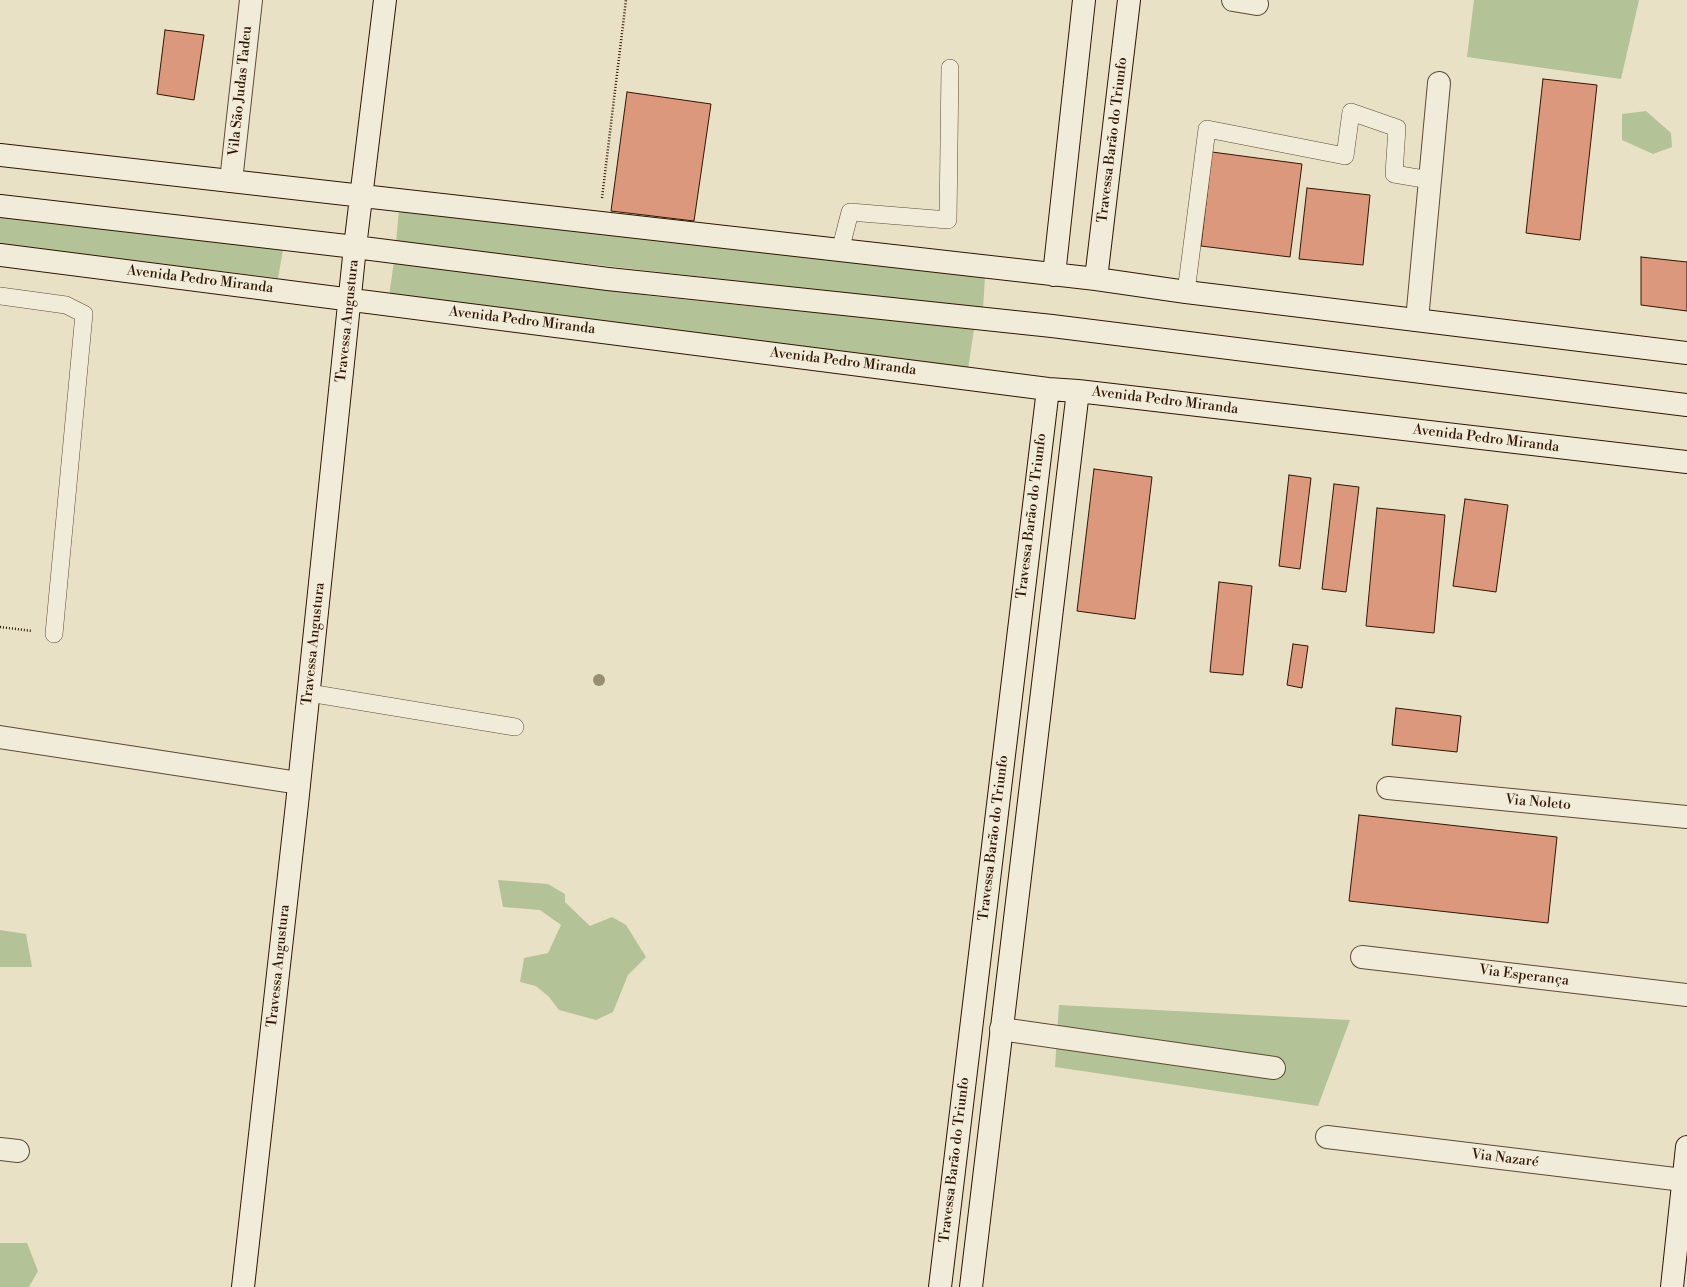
<!DOCTYPE html>
<meta charset="utf-8">
<style>
body{margin:0}
canvas{display:block;background:#e9e1c5}
</style>
<canvas width="1687" height="1287"></canvas>
<script>
const ctx = document.querySelector('canvas').getContext('2d');
ctx.lineJoin = 'round';
function paint(path, color) {
  ctx.fillStyle = color;
  ctx.fill(path, 'evenodd');
}
function poly(rows) {
  const path = new Path2D();
  for (const r of rows) {
    path.moveTo(r[0], r[1]);
    for (let i = 2; i < r.length; i += 2) path.lineTo(r[i], r[i + 1]);
  }
  return path;
}
function trace(path, color, width, dash) {
  ctx.strokeStyle = color;
  ctx.lineWidth = width;
  ctx.lineCap = dash ? 'butt' : 'round';
  ctx.setLineDash(dash || []);
  ctx.stroke(path);
}
function label(font, color, halo, rows, align = 'center') {
  ctx.font = font + ' "Libre Bodoni",serif';
  ctx.lineWidth = 4;
  ctx.setLineDash([]);
  ctx.textBaseline = 'middle';
  ctx.strokeStyle = halo;
  ctx.fillStyle = color;
  for (const [text, x, y, turn = 0] of rows) {
    ctx.save();
    ctx.translate(x, y);
    ctx.rotate((+turn || 0) * Math.PI / 180);
    ctx.textAlign = isNaN(turn) ? turn : align;
    if (halo) ctx.strokeText(text, 0, 0);
    ctx.fillText(text, 0, 0);
    ctx.restore();
  }
}
paint(poly([
 [1474,0,1639,0,1621,79,1467,57],
 [1646,111,1671,133,1672,147,1653,154,1622,140,1622,114],
 [399,210,985,277,983,309,396,242],
 [0,215,283,250,278,278,0,244],
 [394,261,651,296,974,329,968,369,389,296],
 [498,880,548,884,565,894,565,902,590,926,612,917,626,925,646,957,628,975,613,1012,596,1020,559,1010,549,997,536,986,520,982,524,958,548,953,561,925,540,910,503,907],
 [0,930,26,934,32,967,0,967],
 [1059,1005,1350,1020,1318,1106,1055,1067],
 [0,1243,27,1243,38,1271,29,1287,0,1287]
]), '#b3c397');
const building = poly([
 [165,30,204,35,194,100,157,94,165,30],
 [1543,79,1597,85,1580,240,1526,233,1543,79],
 [627,92,711,104,694,221,611,211,627,92],
 [1212,152,1302,164,1290,257,1201,246,1212,152],
 [1307,188,1370,195,1363,265,1299,259,1307,188],
 [1641,257,1687,262,1687,311,1641,305,1641,257],
 [1094,469,1152,477,1135,619,1077,611,1094,469],
 [1289,475,1311,478,1300,569,1279,566,1289,475],
 [1334,484,1359,487,1346,592,1322,589,1334,484],
 [1465,499,1508,505,1496,592,1453,586,1465,499],
 [1377,508,1445,515,1434,633,1366,626,1377,508],
 [1219,582,1252,586,1243,675,1210,672,1219,582],
 [1293,644,1308,646,1302,688,1287,685,1293,644],
 [1396,708,1461,716,1457,752,1392,745,1396,708],
 [1359,815,1557,837,1548,923,1349,901,1359,815]
]);
paint(building, '#db987c');
trace(building, '#301602', 1);
const lane = poly([
 [840,251,850,212,948,220,950,68],
 [1186,292,1207,129,1345,156,1351,112,1397,128,1394,174,1430,180],
 [0,296,66,305,84,314,54,634],
 [309,693,515,727]
]);
const street = poly([
 [1233,0,1257,4],
 [231,181,251,0],
 [1417,320,1439,83],
 [0,737,299,783],
 [1388,788,1687,817],
 [1362,957,1687,995],
 [1001,1029,1274,1068],
 [1327,1137,1683,1180],
 [0,1149,18,1151]
]);
const secondary = poly([
 [0,155,1096,279,1186,292,1687,353],
 [0,206,355,247,608,279,1052,326,1687,405],
 [0,255,1048,389,1078,391,1687,462],
 [1054,275,1084,0],
 [1096,279,1129,0],
 [243,1287,297,804,355,247,385,0],
 [940,1287,1048,389],
 [971,1287,1078,391],
 [1672,1287,1687,1147]
]);
trace(lane, '#5e4933', 18);
trace(street, '#5e4933', 24);
trace(secondary, '#301602', 24);
trace(poly([
 [602,198,626,0],
 [0,627,32,631]
]), '#301602', 2.5, [1, 2]);
trace(lane, '#f1ecd9', 17);
trace(street, '#f1ecd9', 22);
trace(secondary, '#f1ecd9', 22);
ctx.fillStyle = '#998e72';
for (const [x, y] of [
 [599,680]
]) {
  ctx.beginPath();
  ctx.arc(x, y, 6, 0, 2 * Math.PI);
  ctx.fill();
}
label('14px', '#301602', '#f1ecd9', [
 ["Vila São Judas Tadeu",241,91,-84],
 ["Travessa Barão do Triunfo",1113,140,-83],
 ["Avenida Pedro Miranda",200,280,7],
 ["Travessa Angustura",348,321,-84],
 ["Avenida Pedro Miranda",522,321,7],
 ["Avenida Pedro Miranda",843,362,7],
 ["Avenida Pedro Miranda",1165,401,7],
 ["Avenida Pedro Miranda",1486,439,7],
 ["Travessa Barão do Triunfo",1032,516,-83],
 ["Travessa Angustura",314,644,-84],
 ["Via Noleto",1538,803,5],
 ["Travessa Barão do Triunfo",994,838,-83],
 ["Travessa Angustura",279,966,-84],
 ["Via Esperança",1524,976,7],
 ["Via Nazaré",1505,1159,7],
 ["Travessa Barão do Triunfo",955,1160,-83]
]);
</script>
